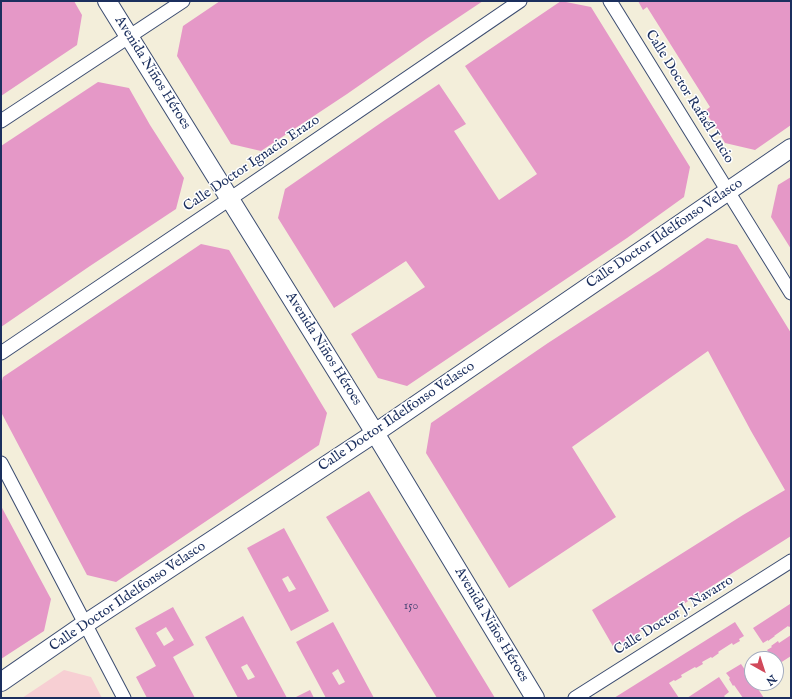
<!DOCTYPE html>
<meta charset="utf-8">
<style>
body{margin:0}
#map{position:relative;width:792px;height:699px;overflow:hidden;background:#f3eeda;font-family:"IM FELL English",serif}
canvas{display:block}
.frame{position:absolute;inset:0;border:2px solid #1b2f5e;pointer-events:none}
.north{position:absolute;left:744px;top:651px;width:40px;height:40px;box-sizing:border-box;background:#fff;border:1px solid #a4acbf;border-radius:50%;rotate:141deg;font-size:11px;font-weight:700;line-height:16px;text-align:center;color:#1b2f5e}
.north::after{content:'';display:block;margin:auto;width:14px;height:18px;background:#d1495b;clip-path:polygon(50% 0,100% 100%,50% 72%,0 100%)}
</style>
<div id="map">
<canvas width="792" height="699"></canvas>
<div class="frame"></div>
<div class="north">N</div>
</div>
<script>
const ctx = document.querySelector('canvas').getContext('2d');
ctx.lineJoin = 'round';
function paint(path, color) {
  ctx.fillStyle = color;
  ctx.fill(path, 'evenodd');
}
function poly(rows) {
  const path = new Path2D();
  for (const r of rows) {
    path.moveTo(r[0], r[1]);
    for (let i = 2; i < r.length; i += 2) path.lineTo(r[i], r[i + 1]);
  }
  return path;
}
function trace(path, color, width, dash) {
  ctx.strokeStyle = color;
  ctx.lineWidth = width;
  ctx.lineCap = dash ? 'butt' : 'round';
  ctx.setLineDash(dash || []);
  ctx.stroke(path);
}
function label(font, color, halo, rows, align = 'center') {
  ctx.font = font + ' "IM FELL English",serif';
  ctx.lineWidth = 3;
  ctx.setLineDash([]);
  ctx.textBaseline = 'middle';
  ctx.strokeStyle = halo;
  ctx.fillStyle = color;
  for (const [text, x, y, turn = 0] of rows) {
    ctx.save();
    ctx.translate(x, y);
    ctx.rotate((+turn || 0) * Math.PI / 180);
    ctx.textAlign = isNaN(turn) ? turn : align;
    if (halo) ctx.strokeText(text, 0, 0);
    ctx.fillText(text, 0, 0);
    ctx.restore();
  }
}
paint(poly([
 [64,670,91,677,102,698,22,698]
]), '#f7cfd3');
paint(poly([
 [1,1,74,1,82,15,77,45,1,96],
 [220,1,483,1,426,39,347,94,261,151,231,144,177,56,183,26],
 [561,1,591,7,690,167,684,197,627,238,407,386,378,378,351,334,425,287,406,261,334,308,278,218,285,189,385,120,439,84,466,124,454,131,499,200,537,174,465,66],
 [638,1,791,1,791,125,755,150,725,143,705,111,710,107,647,7,643,10],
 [98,82,129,88,150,125,184,178,176,209,90,266,1,327,1,146],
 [791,177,791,249,771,217,778,185],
 [707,238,737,245,791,333,791,536,614,648,592,610,743,515,785,490,751,431,708,351,572,447,616,517,509,588,426,453,431,423,548,343,659,271],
 [201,244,229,250,327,413,319,445,116,582,87,575,1,412,1,385,3,377],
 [369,491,495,698,437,698,326,517],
 [1,506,51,599,44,631,1,659],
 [284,528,329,611,291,631,247,548],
 [288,576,296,589,289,592,282,579],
 [790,604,791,605,791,626,789,627,788,626,774,636,775,636,768,641,768,640,763,643,753,628],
 [173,607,194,645,173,657,195,698,147,698,136,677,156,666,135,628],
 [166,627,174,640,164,646,156,633],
 [243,616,287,698,238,698,205,637],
 [247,664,255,677,248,680,241,667],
 [333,622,374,698,326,698,296,642],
 [338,669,345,682,339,685,332,673],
 [735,622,744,636,739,639,740,641,733,645,732,643,718,652,719,653,712,658,711,657,702,662,703,664,696,668,695,667,681,675,682,677,675,681,674,680,669,683,679,698,614,698],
 [791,635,791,656,777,665,776,659,773,659,767,650,772,647,771,646,778,641,779,643],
 [741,664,752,680,752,683,754,683,764,698,743,698,734,685,733,686,729,679,730,678,726,673],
 [719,677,729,692,724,696,725,697,723,698,687,698],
 [310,690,314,698,294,698]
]), '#e598c7');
const street = poly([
 [610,1,791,293],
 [1,121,183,1],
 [1,353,240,192,520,1],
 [1,463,124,698],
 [575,698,791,561]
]);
const secondary = poly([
 [107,1,375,433,535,698],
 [1,682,85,624,375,433,791,148]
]);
trace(street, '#3b4c71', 15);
trace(secondary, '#3b4c71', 20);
trace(street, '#fff', 13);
trace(secondary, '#fff', 18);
label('12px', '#4e4978', null, [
 ["150",411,607]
]);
label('14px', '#1b2f5e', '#fff', [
 ["Avenida Niños Héroes",152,73,58],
 ["Calle Doctor Rafaél Lucio",689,97,58],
 ["Calle Doctor Ignacio Erazo",252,164,-34],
 ["Calle Doctor Ildelfonso Velasco",665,234,-34],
 ["Avenida Niños Héroes",323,349,58],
 ["Calle Doctor Ildelfonso Velasco",397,417,-34],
 ["Calle Doctor Ildelfonso Velasco",128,597,-34],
 ["Calle Doctor J. Navarro",674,616,-32],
 ["Avenida Niños Héroes",491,625,59]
]);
</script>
